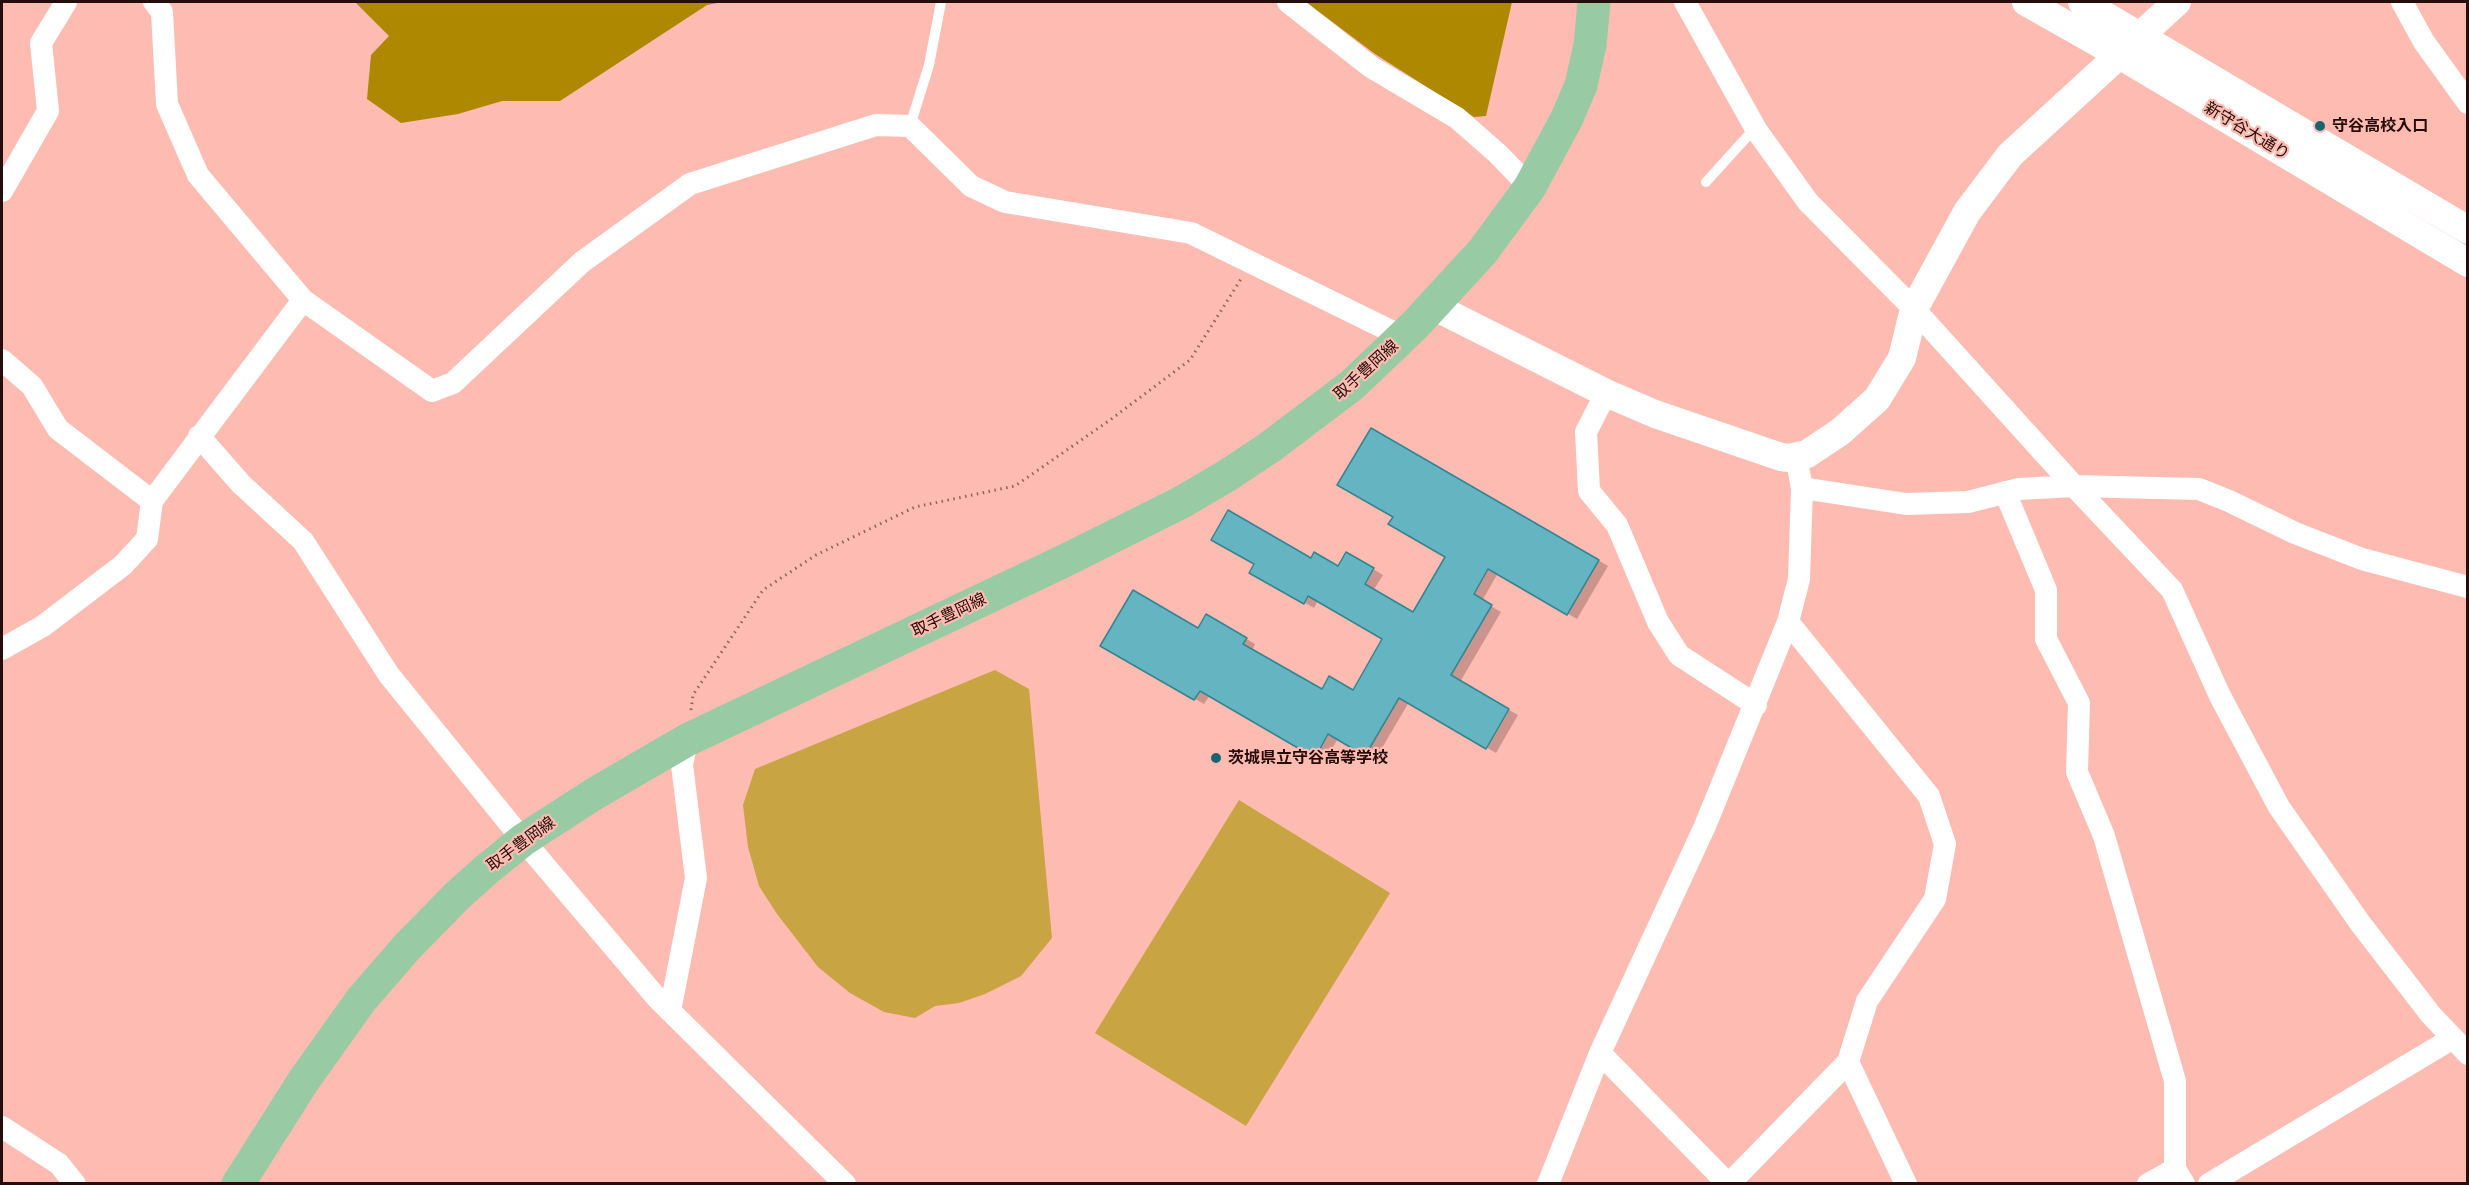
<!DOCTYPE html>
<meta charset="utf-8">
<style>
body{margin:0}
#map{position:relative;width:2469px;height:1185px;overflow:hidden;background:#febbb1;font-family:"Playfair Display",serif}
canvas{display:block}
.frame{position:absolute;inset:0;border:3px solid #240d0a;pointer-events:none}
</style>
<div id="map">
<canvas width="2469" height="1185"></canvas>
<div class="frame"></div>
</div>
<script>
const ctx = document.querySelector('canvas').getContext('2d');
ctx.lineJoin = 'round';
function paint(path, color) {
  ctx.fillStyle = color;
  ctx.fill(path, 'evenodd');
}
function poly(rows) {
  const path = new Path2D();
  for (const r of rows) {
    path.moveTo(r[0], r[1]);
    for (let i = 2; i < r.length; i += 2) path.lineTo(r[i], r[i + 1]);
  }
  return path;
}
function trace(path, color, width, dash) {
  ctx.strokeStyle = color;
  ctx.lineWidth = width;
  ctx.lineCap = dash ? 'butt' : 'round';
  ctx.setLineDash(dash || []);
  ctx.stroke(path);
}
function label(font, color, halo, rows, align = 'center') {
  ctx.font = font + ' "Playfair Display","Noto Sans JP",serif';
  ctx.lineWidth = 4.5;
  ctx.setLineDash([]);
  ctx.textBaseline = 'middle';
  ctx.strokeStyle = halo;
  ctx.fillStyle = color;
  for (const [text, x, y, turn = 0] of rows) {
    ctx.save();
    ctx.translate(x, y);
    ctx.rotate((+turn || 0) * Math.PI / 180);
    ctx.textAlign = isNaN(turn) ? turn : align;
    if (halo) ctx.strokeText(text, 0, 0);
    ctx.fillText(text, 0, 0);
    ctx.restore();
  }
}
paint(poly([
 [995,670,1029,689,1052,938,1021,976,985,994,959,1003,935,1006,915,1018,884,1012,850,993,818,967,777,914,759,886,748,847,743,805,755,769],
 [1239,800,1390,893,1246,1126,1095,1033]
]), '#c8a443');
paint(poly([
 [355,2,722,2,707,5,560,101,502,101,458,114,401,123,367,99,371,55,389,36],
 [1306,2,1512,2,1486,116,1474,117,1375,54]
]), '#ae8800');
paint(poly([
 [1372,430,1608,566,1577,619,1498,573,1482,601,1501,612,1460,682,1518,715,1496,753,1409,702,1375,760,1338,738,1325,762,1210,695,1204,704,1102,645,1199,630,1207,616,1255,644,1252,651,1322,691,1353,692,1384,639,1318,600,1314,608,1251,572,1311,560,1339,568,1347,554,1383,575,1373,591,1413,614,1447,557,1395,517]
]), '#0003');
const building = poly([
 [1371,428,1599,560,1567,615,1488,569,1474,594,1492,605,1451,675,1509,709,1486,749,1399,698,1365,756,1328,734,1315,758,1200,691,1194,700,1100,646,1133,590,1198,628,1206,614,1247,638,1243,644,1322,689,1329,676,1353,690,1382,639,1308,596,1304,604,1249,573,1254,564,1211,540,1228,510,1311,558,1314,552,1338,566,1346,552,1374,568,1365,584,1413,612,1445,557,1388,524,1393,517,1337,485,1371,428]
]);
paint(building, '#65b4c1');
trace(building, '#338591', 1.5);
trace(poly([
 [691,710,693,695,763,590,816,555,915,507,1015,486,1110,420,1190,360,1241,279]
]), '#8f625c', 3, [1.5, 4.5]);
trace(poly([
 [910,126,929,65,941,2],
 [1706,182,1755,128]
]), '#fff', 10);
trace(poly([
 [154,2,162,12,167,104,198,175,303,300,432,391,453,383,582,262,690,184,876,125,910,126,971,186,1005,202,1191,233,1403,337],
 [1288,2,1371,67,1457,118,1498,154,1530,187],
 [1685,2,1757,131,1808,202,1914,309,2074,486,2172,590,2220,696,2279,807,2360,923,2431,1015,2468,1054],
 [2402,2,2424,42,2468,103],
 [2,191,48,111,41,43,66,2],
 [2,360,32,386,58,429,152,501],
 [1606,393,1586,432,1589,491,1617,525,1658,622,1679,655,1756,705],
 [199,436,241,484,303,541,389,675,523,840,657,998,845,1184],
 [1802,488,1906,504,1968,502,2019,489,2074,486,2199,489,2229,501,2295,533,2362,559,2468,587],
 [2005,492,2046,590,2046,639,2079,703,2077,772,2104,836,2175,1081,2175,1169,2184,1184],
 [2,649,43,626,123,565,147,539,152,501,303,300],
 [670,1011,696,878,682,765,687,740],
 [1600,1053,1728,1184],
 [1848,1062,1906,1184],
 [2,1127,59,1164,75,1184],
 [1548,1184,1600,1053,1705,826,1788,622,1799,579,1802,488,1796,457],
 [1729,1184,1848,1062,1867,1001,1935,899,1945,844,1929,796,1788,622],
 [2148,1184,2175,1169],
 [2209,1184,2453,1038]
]), '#fff', 22);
trace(poly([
 [2026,2,2118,54,2468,263],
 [2082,2,2468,230],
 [1433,306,1606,393,1655,414,1781,457,1789,458,1807,454,1840,432,1877,399,1902,358,1914,309,1967,212,2010,155,2177,2]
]), '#fff', 28);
trace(poly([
 [238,1184,304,1080,361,1000,407,947,457,896,486,870,523,840,594,794,687,740,1066,560,1182,502,1228,475,1270,447,1352,385,1415,325,1483,251,1530,187,1567,118,1581,85,1590,45,1594,2]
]), '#98cba3', 33);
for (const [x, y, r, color] of [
 [2320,126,6,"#18646f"],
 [1216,758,6,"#18646f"]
]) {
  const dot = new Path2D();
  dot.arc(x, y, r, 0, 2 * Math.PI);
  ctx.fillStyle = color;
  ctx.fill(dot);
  trace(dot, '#febbb1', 2);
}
label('bold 16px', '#240d0a', '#febbb1', [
 ["守谷高校入口",2332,126],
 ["茨城県立守谷高等学校",1228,758]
], 'left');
label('16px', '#240d0a', '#febbb1', [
 ["新守谷大通り",2247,131,31],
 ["取手豊岡線",1366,370,-42],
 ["取手豊岡線",949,615,-25],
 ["取手豊岡線",521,844,-36]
]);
</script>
